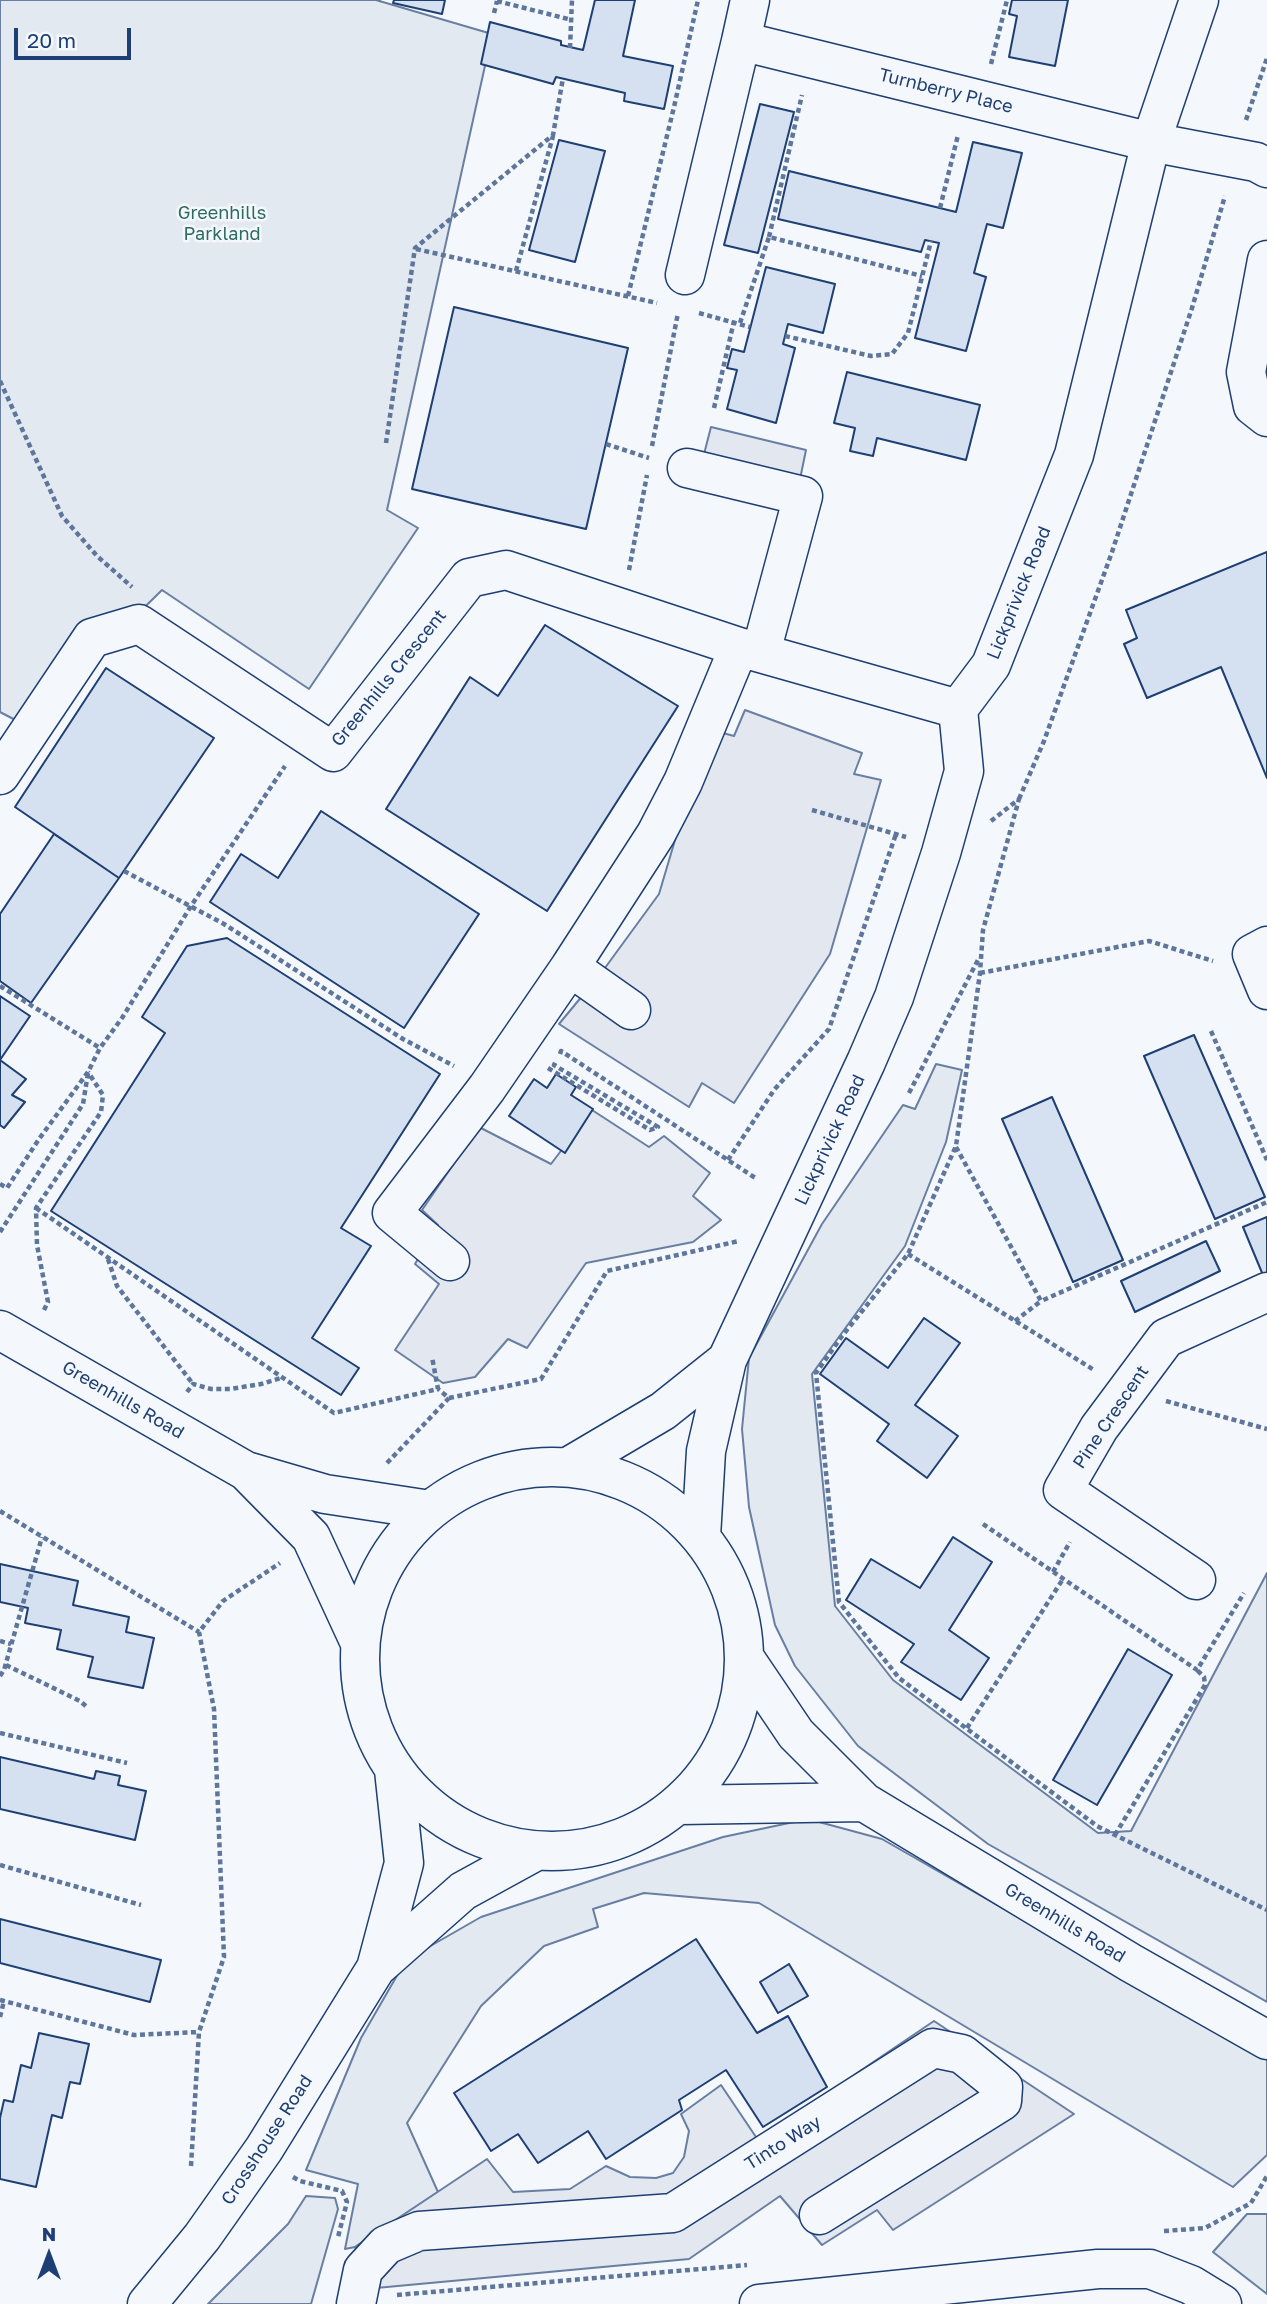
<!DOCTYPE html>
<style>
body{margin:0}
#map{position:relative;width:1267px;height:2304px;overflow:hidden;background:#f4f7fb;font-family:"Golos Text",sans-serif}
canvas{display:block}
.north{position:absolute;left:14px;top:2220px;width:70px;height:70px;-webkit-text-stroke:5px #f4f7fb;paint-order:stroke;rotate:0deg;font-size:19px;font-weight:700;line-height:28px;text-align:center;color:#1d3f73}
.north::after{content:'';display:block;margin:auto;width:24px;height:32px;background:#1d3f73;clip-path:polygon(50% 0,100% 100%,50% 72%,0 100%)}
.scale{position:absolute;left:14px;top:28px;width:117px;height:32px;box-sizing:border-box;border:4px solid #1d3f73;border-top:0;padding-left:9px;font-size:21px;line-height:24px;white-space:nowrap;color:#1d3f73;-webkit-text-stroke:5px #f4f7fb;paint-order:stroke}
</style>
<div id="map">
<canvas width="1267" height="2304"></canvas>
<div class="north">N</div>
<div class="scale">20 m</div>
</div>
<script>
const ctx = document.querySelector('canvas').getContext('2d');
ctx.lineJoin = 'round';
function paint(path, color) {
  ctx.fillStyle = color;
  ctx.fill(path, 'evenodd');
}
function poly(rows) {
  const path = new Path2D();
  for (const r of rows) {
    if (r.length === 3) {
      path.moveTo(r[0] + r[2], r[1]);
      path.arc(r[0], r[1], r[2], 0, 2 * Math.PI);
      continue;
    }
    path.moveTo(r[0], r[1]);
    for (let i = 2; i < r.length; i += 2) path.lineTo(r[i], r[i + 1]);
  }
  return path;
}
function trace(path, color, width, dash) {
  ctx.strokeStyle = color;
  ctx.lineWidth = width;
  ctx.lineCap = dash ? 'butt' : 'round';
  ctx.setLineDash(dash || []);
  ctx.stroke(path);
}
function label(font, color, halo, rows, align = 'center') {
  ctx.font = font + ' "Golos Text",sans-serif';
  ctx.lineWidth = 5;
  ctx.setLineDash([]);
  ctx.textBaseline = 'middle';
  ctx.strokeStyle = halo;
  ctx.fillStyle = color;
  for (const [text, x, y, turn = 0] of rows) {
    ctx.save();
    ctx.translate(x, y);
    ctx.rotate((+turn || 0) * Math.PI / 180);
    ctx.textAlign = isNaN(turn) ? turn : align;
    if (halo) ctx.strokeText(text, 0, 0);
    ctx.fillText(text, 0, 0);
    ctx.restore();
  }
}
const green = poly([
 [0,0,376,0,492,34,387,510,418,528,309,689,162,590,25,725,0,712,0,0],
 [936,1064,962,1070,946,1142,905,1246,812,1374,835,1606,893,1680,1098,1833,1131,1831,1267,1573,1267,2002,988,1844,858,1746,795,1666,775,1625,749,1507,742,1429,749,1358,822,1224,903,1105,915,1109,936,1064],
 [808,1819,882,1839,1267,2060,1267,2155,1233,2187,759,1903,644,1893,593,1909,598,1927,544,1946,481,2006,407,2123,438,2192,355,2247,345,2249,358,2184,306,2170,361,2038,406,1960,481,1917,723,1837,808,1819],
 [306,2196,335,2198,338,2209,311,2304,208,2304,288,2224,306,2196],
 [1247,2214,1267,2214,1267,2294,1213,2252,1247,2214]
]);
paint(green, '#e3e9f0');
trace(green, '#687fa3', 2);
const parking = poly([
 [711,427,806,450,799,484,703,458,711,427],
 [745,710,862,753,854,774,881,780,830,954,734,1103,702,1083,689,1107,559,1024,602,972,659,894,708,729,734,736,745,710],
 [592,1110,649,1147,664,1136,710,1173,693,1196,721,1220,693,1242,586,1263,527,1348,508,1339,475,1377,443,1383,395,1350,439,1284,415,1264,438,1225,422,1210,479,1127,551,1164,592,1110],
 [934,2021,1074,2114,893,2230,877,2210,822,2245,780,2196,689,2259,376,2288,355,2247,487,2159,513,2192,570,2189,606,2166,630,2177,656,2178,673,2173,684,2157,689,2131,681,2114,721,2085,758,2140,934,2021]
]);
paint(parking, '#e3e8f0');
trace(parking, '#687fa3', 2);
const building = poly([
 [394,0,445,0,442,14,393,3,394,0],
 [595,0,635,0,623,56,673,66,664,109,624,101,625,93,556,77,553,84,481,64,490,22,561,41,561,45,583,50,595,0],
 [1012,0,1068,0,1055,66,1009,57,1017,16,1009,14,1012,0],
 [760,104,794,112,758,253,724,245,760,104],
 [559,140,605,151,575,262,529,250,559,140],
 [973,142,1022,153,1003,228,987,224,974,273,986,277,966,351,915,338,939,243,925,240,921,252,778,219,789,171,956,212,973,142],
 [766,267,835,284,823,333,788,324,783,344,795,348,776,423,727,409,737,370,727,368,732,349,744,352,766,267],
 [454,307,628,348,586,529,412,489,454,307],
 [847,372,980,405,966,460,877,438,873,456,850,451,855,428,834,423,847,372],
 [1267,552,1267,778,1221,667,1147,698,1124,644,1137,638,1126,610,1267,552],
 [545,625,678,706,547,911,386,809,470,677,498,696,545,625],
 [106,668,214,738,119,878,15,807,106,668],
 [321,811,479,914,404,1028,210,902,241,854,278,878,321,811],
 [54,834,119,878,31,1003,0,981,0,914,54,834],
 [227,938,440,1074,341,1228,371,1246,312,1338,359,1368,341,1395,51,1211,165,1033,142,1017,187,946,227,938],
 [0,996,30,1016,0,1060,0,996],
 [1194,1035,1265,1197,1215,1219,1144,1056,1194,1035],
 [0,1060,26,1079,12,1095,25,1102,4,1128,0,1125,0,1060],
 [556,1074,576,1087,571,1095,593,1109,565,1153,509,1116,534,1079,547,1088,556,1074],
 [1052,1097,1123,1260,1073,1282,1002,1119,1052,1097],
 [1267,1217,1267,1279,1265,1280,1243,1227,1267,1217],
 [1206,1241,1220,1271,1135,1312,1121,1281,1206,1241],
 [924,1318,960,1343,915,1405,958,1436,927,1478,877,1441,889,1424,820,1374,846,1338,888,1368,924,1318],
 [953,1537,992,1562,949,1630,989,1658,961,1700,901,1662,914,1644,846,1600,871,1559,920,1588,953,1537],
 [0,1564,78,1581,73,1605,129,1617,126,1632,154,1638,143,1688,88,1677,93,1657,57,1649,61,1630,25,1623,28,1608,0,1602,0,1564],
 [1128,1649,1172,1675,1097,1805,1053,1780,1128,1649],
 [0,1757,94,1779,96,1771,120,1776,118,1785,146,1791,135,1840,0,1809,0,1757],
 [0,1919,161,1960,150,2002,0,1963,0,1919],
 [696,1939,757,2033,788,2016,827,2087,763,2127,726,2070,679,2100,682,2110,606,2159,588,2131,538,2163,518,2134,491,2151,454,2093,696,1939],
 [789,1964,808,1996,778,2013,760,1982,789,1964],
 [39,2033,89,2044,80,2084,70,2082,62,2118,52,2115,36,2187,0,2179,0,2118,4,2100,13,2102,21,2065,31,2068,39,2033]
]);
paint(building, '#d5e0f0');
trace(building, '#1d3f73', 2);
const minor = poly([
 [750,0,741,41,1151,142,1256,162,1267,168],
 [1267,260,1246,372,1253,406,1267,417],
 [685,275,741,41],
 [687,468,803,496,761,652],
 [0,775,92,638,139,624,333,752,469,578,506,570,739,647,958,709],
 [1267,946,1252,954,1267,990],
 [570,967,631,1010],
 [450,1261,392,1213,487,1088,570,967,656,834,683,782,739,647],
 [0,1330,246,1471,325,1494,430,1510],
 [568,1467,663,1411,727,1360],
 [552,1659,192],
 [247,1472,311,1537,360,1643],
 [701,1537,706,1451,727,1360,866,1062,894,997,941,853,964,771,958,709,991,665,1074,455,1151,142,1199,0],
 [1196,1580,1063,1490,1099,1428,1166,1338,1267,1292],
 [746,1660,796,1734,864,1802,1131,1963,1267,2040],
 [680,1805,864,1802],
 [376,1968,404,1863,394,1770],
 [147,2304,202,2237,264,2149,376,1968,463,1891,536,1851],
 [356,2304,363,2270,386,2245,419,2231,673,2213,933,2048,962,2054,1003,2087,1002,2101,819,2215],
 [759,2304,1098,2269,1150,2269,1191,2285,1222,2304]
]);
trace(minor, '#1d3f73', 41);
trace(poly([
 [379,1,380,0],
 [497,1,572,20],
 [494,13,497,1],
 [570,48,572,0],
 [991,64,1007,0],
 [1246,120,1267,58],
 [940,208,958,135],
 [769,237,802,95],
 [416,249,657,303],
 [516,271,553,136],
 [628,296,674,107,698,0],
 [699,313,750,327],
 [740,323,769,237,922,276],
 [785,336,871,356,892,354,908,333,931,241],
 [0,381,62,516,97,556,132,587],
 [714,408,734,321],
 [386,443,415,248,553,135,563,78],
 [606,444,649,458],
 [652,446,678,313],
 [629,570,647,475],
 [1019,799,1044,741,1112,552,1192,308,1225,196],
 [812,810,906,837],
 [991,821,1019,799,983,930,980,973,956,1146,908,1254,842,1336,816,1373,839,1602,899,1678,1097,1826,1267,1910],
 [124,871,224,924,403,1039,454,1066],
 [980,973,1149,941,1213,961],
 [0,986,100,1048],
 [1211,1031,1267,1160],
 [560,1054,561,1051,757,1179],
 [548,1068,650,1130,658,1127,554,1065,556,1061],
 [909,1093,979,958],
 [956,1147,1041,1301,1267,1202],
 [728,1160,774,1090,829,1029,896,834],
 [0,1184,7,1188,39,1139,88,1072,100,1048,122,1018,191,906,285,766],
 [36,1208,334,1413,438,1389,432,1357],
 [0,1232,83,1104,88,1073],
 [908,1254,1094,1370],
 [108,1259,117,1286,193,1384],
 [44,1310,48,1302,37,1245,36,1208,101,1112,103,1095,88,1072],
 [1015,1321,1041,1301],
 [187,1392,193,1384,211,1389,230,1389,261,1384,281,1378],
 [449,1398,541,1379,607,1271,739,1241],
 [1166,1401,1267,1429],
 [387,1463,449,1398,438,1389],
 [0,1511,199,1632],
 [983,1524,1197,1670,1244,1593],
 [1053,1572,1070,1542],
 [0,1641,11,1644],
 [6,1665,80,1701,87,1707],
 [0,1676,4,1670,42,1537],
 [967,1728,1063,1579],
 [0,1733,127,1763],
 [1115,1835,1205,1685,1204,1677,1197,1670],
 [0,1865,141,1905],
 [0,2000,134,2035,199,2032],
 [0,2017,4,2001],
 [191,2166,199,2032,224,1957,214,1709,199,1632,223,1601,280,1563],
 [293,2177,300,2181,342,2191,347,2202,338,2237],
 [1164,2231,1205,2228,1251,2203,1267,2176],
 [397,2295,747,2265]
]), '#5e769c', 4.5, [5, 3.5]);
trace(minor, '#f4f7fb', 38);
label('18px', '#1d3f73', '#f4f7fb', [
 ["Turnberry Place",946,91,14],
 ["Lickprivick Road",1019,593,-68],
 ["Greenhills Crescent",389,678,-51],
 ["Lickprivick Road",830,1140,-65],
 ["Greenhills Road",123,1400,30],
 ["Pine Crescent",1111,1417,-56],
 ["Greenhills Road",1065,1923,31],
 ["Crosshouse Road",267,2140,-57],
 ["Tinto Way",783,2143,-32]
]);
label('18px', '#2c6c60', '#f4f7fb', [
 ["Greenhills",222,213],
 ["Parkland",222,234]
]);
</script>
